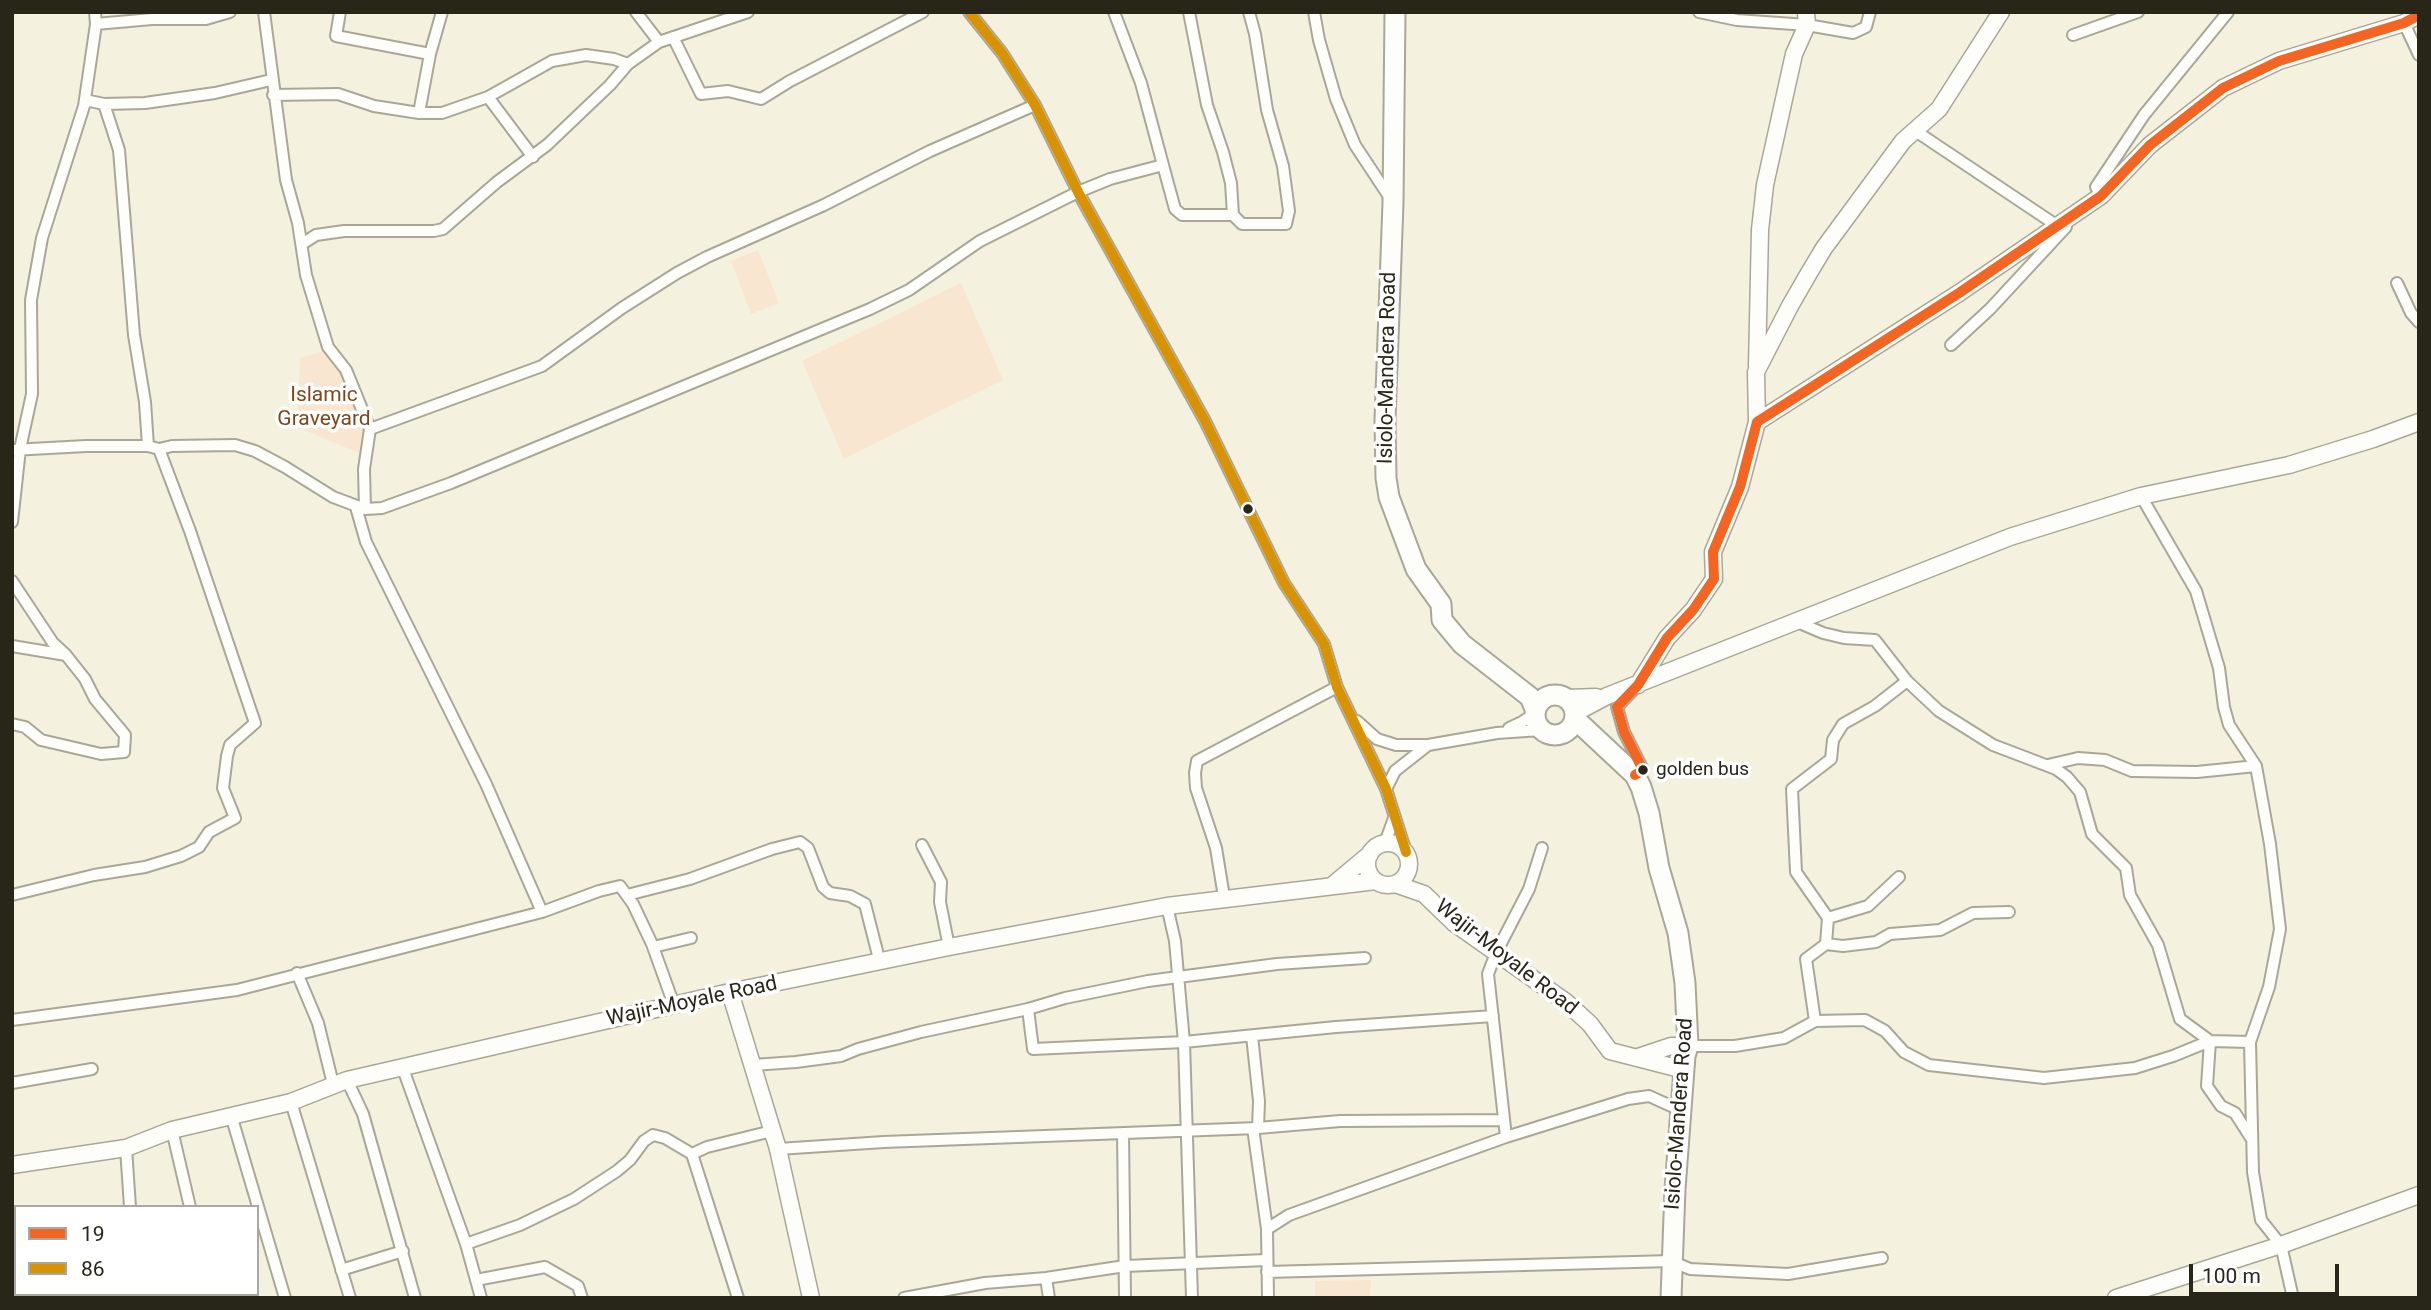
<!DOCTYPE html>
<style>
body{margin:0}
#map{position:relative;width:2431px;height:1310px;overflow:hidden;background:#f4f2de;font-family:Roboto,sans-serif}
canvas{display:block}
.frame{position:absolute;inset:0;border:14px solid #272618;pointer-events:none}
.legend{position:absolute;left:14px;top:1205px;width:245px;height:91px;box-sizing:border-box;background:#fff;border:2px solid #a9a8a3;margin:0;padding:9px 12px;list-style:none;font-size:21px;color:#272618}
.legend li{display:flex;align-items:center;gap:14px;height:35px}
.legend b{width:35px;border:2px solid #a9a8a3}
.scale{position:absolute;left:2189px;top:1264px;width:150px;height:32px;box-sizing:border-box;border:4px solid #272618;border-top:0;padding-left:9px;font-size:21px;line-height:24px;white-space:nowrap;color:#272618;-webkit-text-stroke:5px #fff;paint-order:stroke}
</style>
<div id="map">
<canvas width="2431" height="1310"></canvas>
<div class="frame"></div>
<ul class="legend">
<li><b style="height:9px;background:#f26522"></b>19</li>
<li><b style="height:9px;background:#d89304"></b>86</li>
</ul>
<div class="scale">100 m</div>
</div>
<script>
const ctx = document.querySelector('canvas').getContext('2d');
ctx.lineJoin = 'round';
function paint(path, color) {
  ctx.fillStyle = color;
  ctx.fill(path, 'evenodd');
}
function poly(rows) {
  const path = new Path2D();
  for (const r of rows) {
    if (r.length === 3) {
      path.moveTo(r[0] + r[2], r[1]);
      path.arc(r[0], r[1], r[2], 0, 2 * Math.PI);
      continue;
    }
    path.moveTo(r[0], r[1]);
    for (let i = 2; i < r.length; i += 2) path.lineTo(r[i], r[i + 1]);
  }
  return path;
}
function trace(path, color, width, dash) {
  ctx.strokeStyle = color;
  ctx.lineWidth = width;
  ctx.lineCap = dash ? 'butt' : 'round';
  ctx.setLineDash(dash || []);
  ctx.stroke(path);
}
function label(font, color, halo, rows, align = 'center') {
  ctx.font = font + ' Roboto,sans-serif';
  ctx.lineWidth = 7;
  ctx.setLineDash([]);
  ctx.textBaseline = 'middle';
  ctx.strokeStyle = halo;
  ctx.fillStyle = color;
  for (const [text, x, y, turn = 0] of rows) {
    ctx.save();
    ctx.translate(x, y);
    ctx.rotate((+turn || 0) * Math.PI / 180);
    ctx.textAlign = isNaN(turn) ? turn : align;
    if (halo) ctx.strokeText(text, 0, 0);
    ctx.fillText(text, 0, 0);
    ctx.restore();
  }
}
paint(poly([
 [758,250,779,303,751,314,731,261],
 [961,283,1003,380,844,459,802,361],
 [323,351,337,366,365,428,359,453,297,427,300,358],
 [1371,1280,1370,1298,1315,1298,1315,1281]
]), '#f8e6d1');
const street = poly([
 [264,12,286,180,298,223,306,275,328,347,346,370,370,429,364,469,365,509],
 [340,12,336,36,430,54],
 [636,12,659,42],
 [969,12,1002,53,1035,105,1078,192,1205,421,1284,583,1324,644,1337,687,1386,789,1406,852],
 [1189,12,1207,105,1223,152,1231,183,1233,215],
 [1314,12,1319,40,1336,99,1355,145,1390,198],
 [1699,12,1737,20,1807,25,1853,33,1866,27,1870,12],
 [2404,23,2419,55],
 [96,24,152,19,206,19,230,12],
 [2073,35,2138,12],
 [673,37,701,94,728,91,761,99,790,81,923,12],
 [273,95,338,94,374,106,419,113,442,113,488,97,552,61,586,55,614,59,628,64,659,42,748,12],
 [488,97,533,157],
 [85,100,104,104,145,103,215,93,271,80],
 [104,104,119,150,134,335,145,402,148,446],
 [419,113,430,54,442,12],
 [1914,130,2056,225],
 [1163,165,1175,209,1182,215,1233,215,1242,224,1286,224,1289,211,1283,166,1267,110,1255,34,1249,12],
 [2101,196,2096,187,2144,115,2228,12],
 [302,244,316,235,344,231,434,231,443,229,497,182,547,145,610,85,628,64],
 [2397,283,2411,313,2419,322],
 [1951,345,1990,309,2066,227],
 [370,429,542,366,622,308,677,273,707,257,824,205,930,151,1035,105],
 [12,450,86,446,148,446,159,449,172,446,235,445,255,451,285,467,333,497,365,509,382,508,451,483,870,309,909,290,980,241,1078,192,1110,179,1163,165,1141,83,1114,12],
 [2141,496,2196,591,2219,668,2224,707,2229,725,2256,766,2270,844,2280,929,2269,987,2250,1042,2253,1172,2261,1220,2281,1245,2293,1298],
 [356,507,366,542,486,784,542,912],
 [12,522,20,449,32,394,31,300,42,238,84,106,96,24,95,12],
 [12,581,53,643,66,655],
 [1795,621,1823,633,1844,638,1875,640,1907,681,1939,711,1993,745,2056,769,2067,777,2080,792,2092,834,2126,868,2130,895,2158,945,2180,1019,2210,1041,2207,1086,2221,1106,2235,1113,2251,1138],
 [12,646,66,655,85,679,95,699,125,735,124,752,101,754,41,740,25,727,12,724],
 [1357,721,1377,739,1396,745,1428,745,1497,733,1541,730],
 [1509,728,1522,722,1534,714],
 [2048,765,2078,758,2105,760,2132,771,2197,772,2256,766],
 [1635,775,1643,770,1624,732,1617,707,1636,687],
 [1386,789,1395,771,1428,745],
 [1385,843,1394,818],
 [922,845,941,882,940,902,949,947],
 [12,895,94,875,145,867,181,856,199,847,209,832,235,818,223,788,227,756,230,745,255,723,190,531,159,449],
 [627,895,690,879,772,849,800,842,808,848,823,887,830,893,850,896,865,904,880,963],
 [1224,897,1216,848,1196,788,1195,773,1197,761,1337,687],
 [1167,906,1175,941,1184,1042,1192,1298],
 [1828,918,1868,906,1899,877],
 [1826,944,1843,946,1876,942,1890,934,1940,930,1973,913,2009,912],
 [653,947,691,938],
 [297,973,318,1023,333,1084],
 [1028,1009,1033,1049,1184,1042,1336,1027,1493,1016],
 [12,1020,237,990,542,912,599,891,620,886,633,904,652,944,674,1005],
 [1815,1021,1806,959,1826,944,1828,918,1796,872,1792,789,1831,759,1833,740,1843,724,1875,706,1907,681],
 [1252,1036,1259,1101,1258,1128],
 [1688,1046,1735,1046,1784,1038,1815,1021,1865,1020,1885,1031,1904,1052,1929,1065,2044,1078,2135,1068,2173,1056,2210,1041,2250,1042],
 [753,1065,796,1062,841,1056,858,1049,921,1032,1028,1009,1065,998,1148,981,1277,964,1365,958],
 [402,1066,466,1244,481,1298],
 [347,1080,363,1114,415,1298],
 [12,1083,92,1069],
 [291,1102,350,1298],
 [231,1115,285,1298],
 [1253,1128,1267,1229],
 [172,1130,190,1207],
 [1123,1133,1125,1298],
 [1506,1137,1488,974,1496,953,1529,889,1542,848],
 [126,1148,130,1207],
 [778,1149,884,1142,1258,1128,1340,1121,1504,1120],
 [692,1154,738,1298],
 [466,1244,520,1225,574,1199,617,1171,630,1160,644,1141,653,1135,665,1138,692,1154,707,1147,772,1131],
 [341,1270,403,1251],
 [1267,1272,1671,1261,1690,1269,1788,1274,1882,1258],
 [1046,1278,1049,1298],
 [476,1280,545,1267,578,1286,582,1298],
 [137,1294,138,1298],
 [211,1294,212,1298],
 [904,1298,985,1283,1046,1278,1125,1266,1266,1260],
 [1268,1298,1267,1229,1289,1215,1506,1137,1628,1099,1649,1096,1682,1111]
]);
const secondary = poly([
 [1757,366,1760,230,1765,185,1794,54,1807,25,1806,12],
 [1757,422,1756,372,1790,306,1809,273,1824,248,1903,141,1939,109,2001,12],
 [1638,685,1667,638,1693,610,1714,579,1713,552,1740,487,1757,422,1959,293,2101,196,2150,145,2223,88,2279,61,2404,23,2419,15],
 [1567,698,1596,697],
 [1575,713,1607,696,2010,537,2141,496,2289,465,2373,439,2419,422],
 [1388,864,21],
 [1334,884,1370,854],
 [1395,884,1424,894,1454,923,1566,1002,1590,1024,1610,1051,1684,1070],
 [730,992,778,1149,811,1298],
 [1638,1057,1671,1046,1688,1046],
 [12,1165,126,1148,172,1130,291,1102,347,1080,730,992,949,947,1167,906,1376,881],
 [12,1268,16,1298],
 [2116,1298,2281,1245,2419,1195]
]);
const highway = poly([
 [1395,12,1393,203,1385,420,1386,478,1389,497,1416,569,1441,604,1442,620,1462,644,1530,697,1535,709],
 [1555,715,20],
 [1575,719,1635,775,1641,787,1649,813,1659,868,1678,933,1685,983,1688,1046,1685,1056,1675,1189,1671,1298]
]);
trace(street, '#a9a798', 14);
trace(secondary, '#a9a798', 19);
trace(highway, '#a9a798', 23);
trace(street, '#fdfdfa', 10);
trace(secondary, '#fdfdfa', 16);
trace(highway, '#fdfdfa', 19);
trace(poly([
 [1635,775,1643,770,1624,732,1617,707,1638,685,1667,638,1693,610,1714,579,1713,552,1740,487,1757,422,1959,293,2101,196,2150,145,2223,88,2279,61,2404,23,2419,15]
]), '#f26522', 10);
trace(poly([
 [969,12,1002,53,1035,105,1078,192,1205,421,1284,583,1324,644,1337,687,1386,789,1406,852]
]), '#d89304', 10);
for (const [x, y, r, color] of [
 [1248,509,6,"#272618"],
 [1643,770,6,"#272618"]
]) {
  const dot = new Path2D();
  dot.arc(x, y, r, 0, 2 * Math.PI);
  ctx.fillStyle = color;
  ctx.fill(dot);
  trace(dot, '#fff', 2.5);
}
label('19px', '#272618', '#fff', [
 ["golden bus",1656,770]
], 'left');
label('21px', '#272618', '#fff', [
 ["Isiolo-Mandera Road",1388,368,-89],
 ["Wajir-Moyale Road",1506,958,38],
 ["Wajir-Moyale Road",692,1002,-12],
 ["Isiolo-Mandera Road",1680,1114,-86]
]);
label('21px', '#7f4719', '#fff', [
 ["Islamic",324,396],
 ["Graveyard",324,420]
]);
</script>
